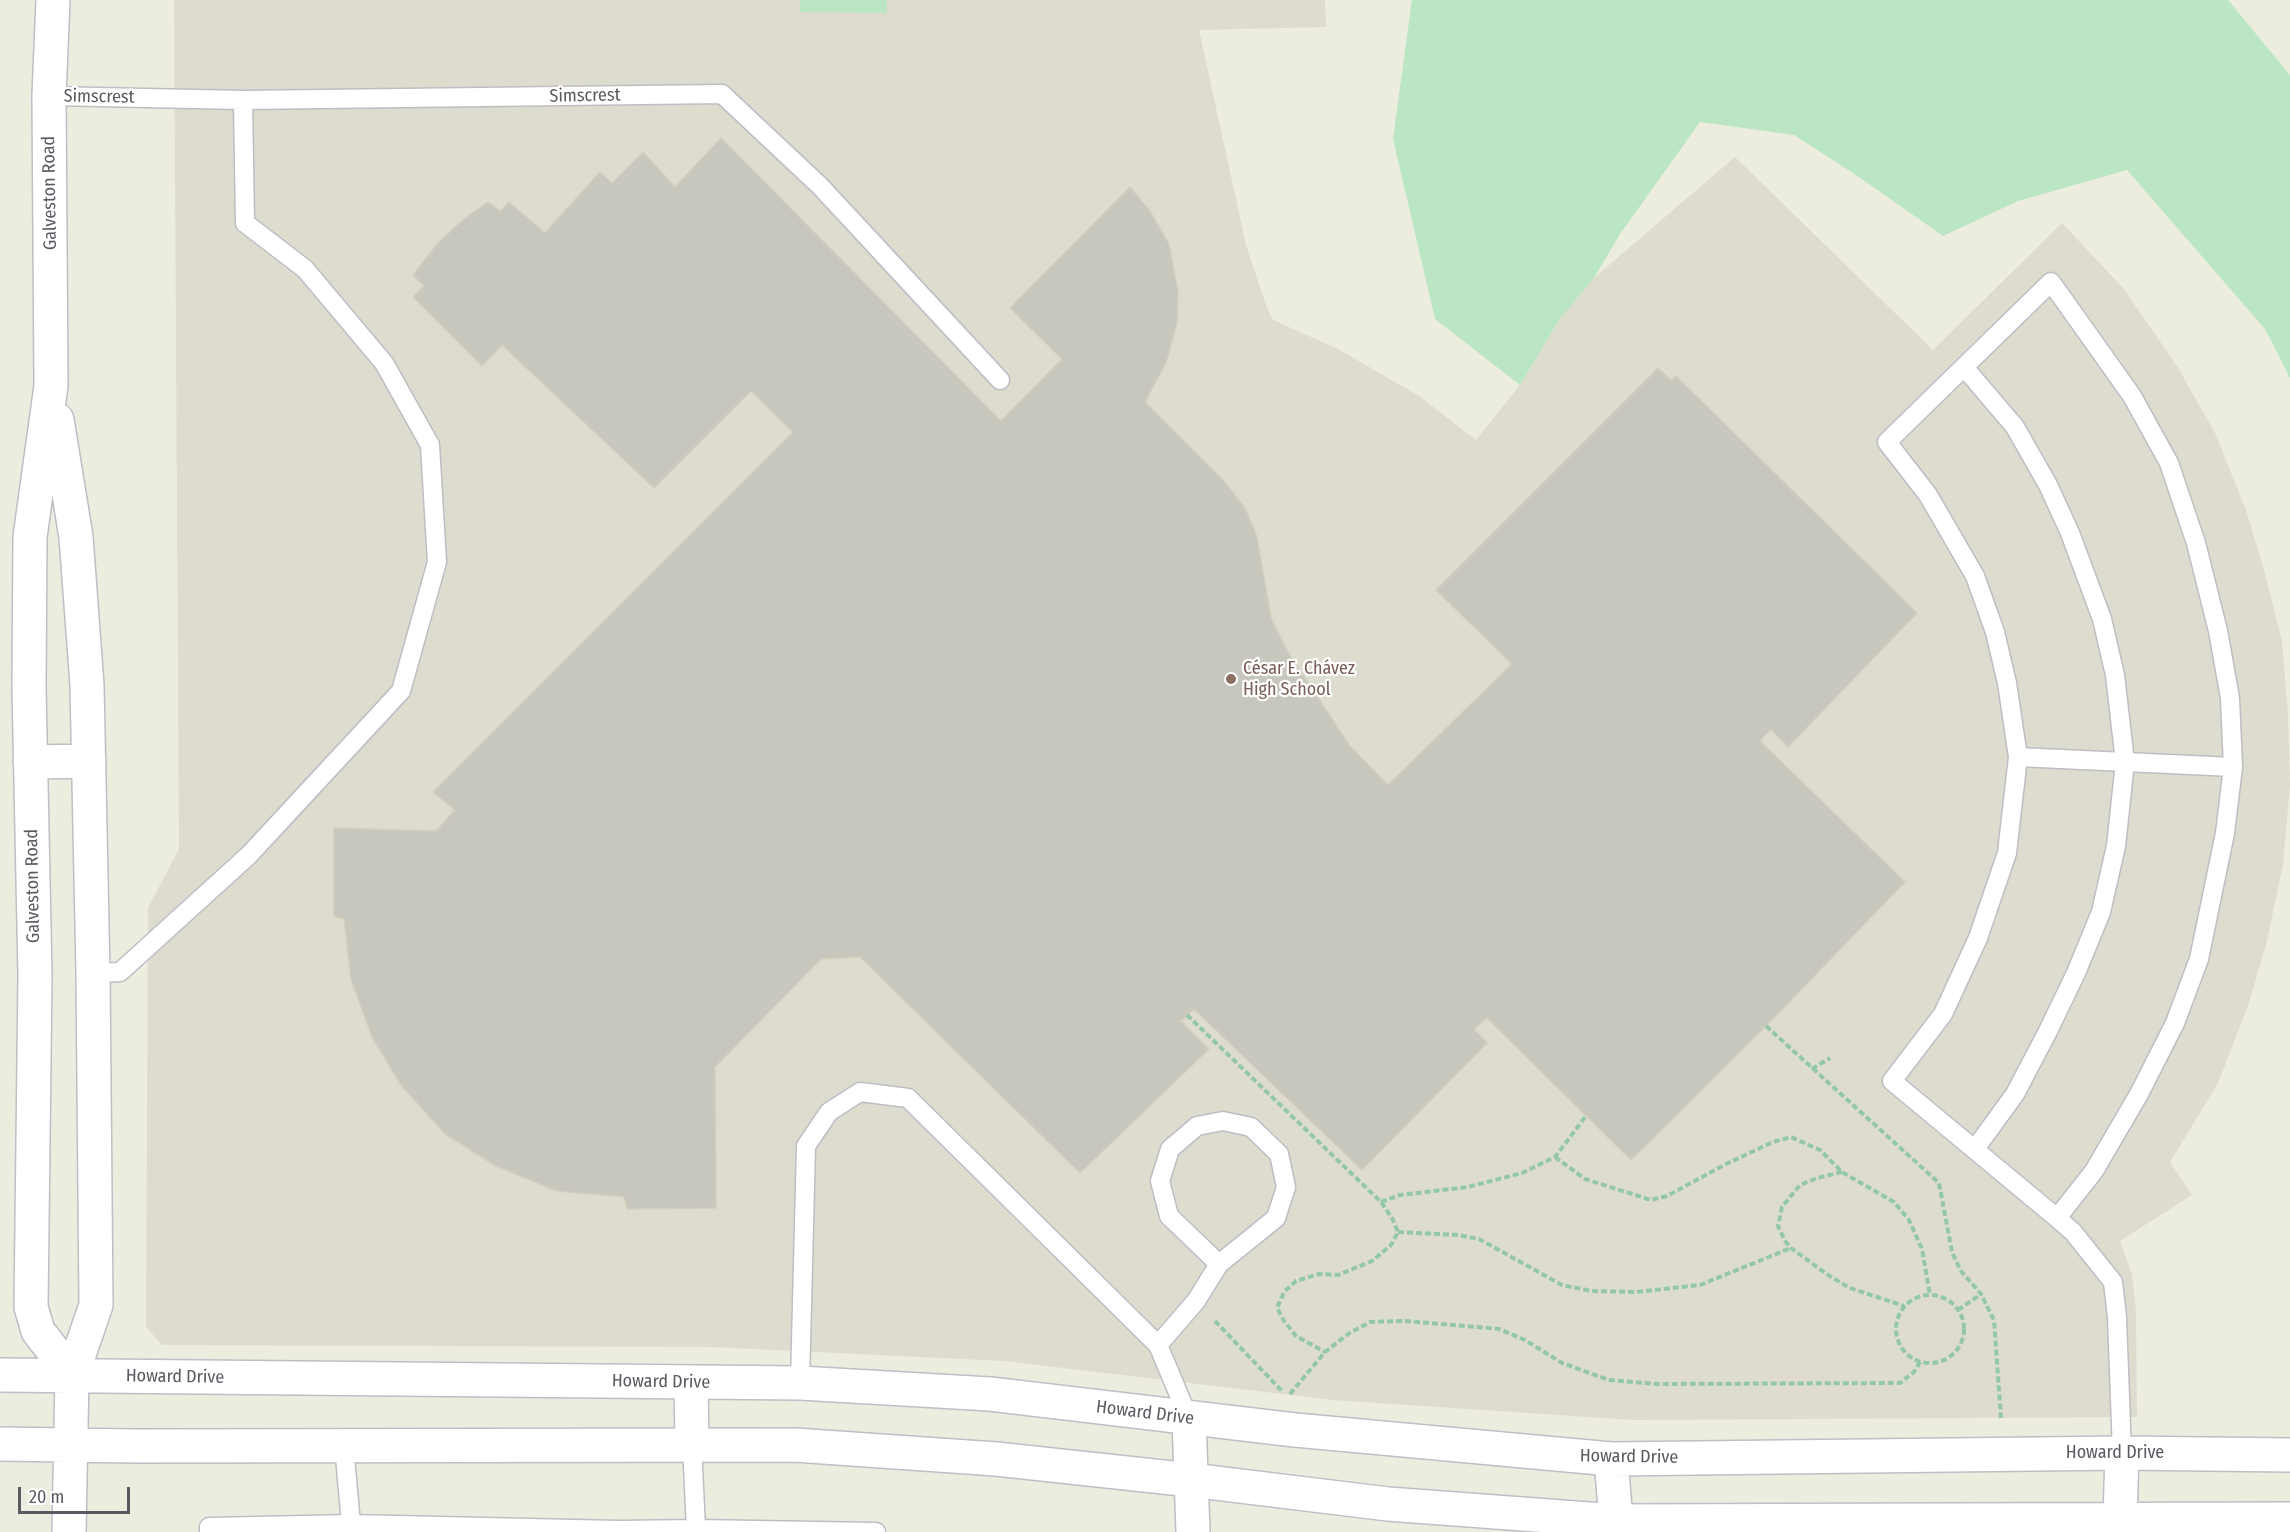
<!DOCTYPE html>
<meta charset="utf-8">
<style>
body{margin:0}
#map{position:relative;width:2290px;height:1532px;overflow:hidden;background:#ededdf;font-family:"Fira Sans Condensed",sans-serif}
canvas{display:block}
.scale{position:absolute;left:18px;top:1487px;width:112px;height:27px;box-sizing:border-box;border:3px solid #595b62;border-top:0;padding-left:8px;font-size:18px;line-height:21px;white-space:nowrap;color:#595b62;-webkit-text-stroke:4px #fff;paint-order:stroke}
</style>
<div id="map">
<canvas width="2290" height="1532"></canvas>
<div class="scale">20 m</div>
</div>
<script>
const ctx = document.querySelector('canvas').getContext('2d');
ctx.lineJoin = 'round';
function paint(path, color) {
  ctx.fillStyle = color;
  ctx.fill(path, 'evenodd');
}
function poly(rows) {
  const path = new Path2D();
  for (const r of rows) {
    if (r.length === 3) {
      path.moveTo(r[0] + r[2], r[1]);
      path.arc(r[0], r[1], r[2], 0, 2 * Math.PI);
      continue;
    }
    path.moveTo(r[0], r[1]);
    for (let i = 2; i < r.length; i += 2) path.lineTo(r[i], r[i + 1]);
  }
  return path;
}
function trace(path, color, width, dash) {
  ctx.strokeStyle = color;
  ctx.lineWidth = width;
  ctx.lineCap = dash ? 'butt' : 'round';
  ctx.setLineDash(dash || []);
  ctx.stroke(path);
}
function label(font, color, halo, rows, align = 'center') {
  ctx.font = font + ' "Fira Sans Condensed",sans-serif';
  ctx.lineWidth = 4.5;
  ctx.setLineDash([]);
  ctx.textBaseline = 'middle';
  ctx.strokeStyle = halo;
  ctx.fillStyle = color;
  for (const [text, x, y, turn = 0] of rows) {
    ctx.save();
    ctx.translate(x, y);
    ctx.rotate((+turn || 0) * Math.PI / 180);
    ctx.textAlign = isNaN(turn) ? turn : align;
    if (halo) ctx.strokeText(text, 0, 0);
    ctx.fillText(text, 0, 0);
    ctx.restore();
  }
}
paint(poly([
 [174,0,1325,0,1326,27,1199,30,1246,245,1267,308,1273,320,1338,349,1419,396,1476,440,1520,385,1559,320,1594,278,1735,157,1933,350,2062,223,2123,288,2177,366,2215,433,2246,510,2266,577,2282,641,2288,716,2290,785,2283,864,2267,941,2248,1006,2218,1083,2170,1162,2192,1195,2120,1241,2132,1274,2136,1311,2137,1417,1634,1420,1333,1400,1004,1361,711,1347,162,1345,146,1327,148,908,179,849]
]), '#dddcce');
paint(poly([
 [800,0,887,0,887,13,800,12],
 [1412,0,2228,0,2290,75,2290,378,2265,329,2127,170,2018,201,1943,236,1859,177,1794,135,1700,122,1620,234,1594,278,1559,320,1520,385,1435,319,1393,139]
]), '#bae6c3');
const building = poly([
 [721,138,1001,421,1062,359,1010,308,1130,187,1150,211,1169,244,1178,291,1177,323,1166,363,1145,402,1223,480,1245,508,1257,537,1271,618,1289,654,1350,746,1388,785,1512,664,1436,590,1658,368,1671,380,1676,376,1917,613,1788,747,1771,729,1760,741,1905,882,1766,1026,1631,1160,1487,1018,1474,1029,1487,1043,1362,1170,1194,1009,1181,1021,1209,1049,1080,1173,860,957,821,959,715,1067,716,1208,627,1209,624,1197,557,1191,496,1166,445,1134,401,1085,372,1037,351,979,344,919,334,916,334,828,436,831,455,810,433,792,793,432,751,391,654,488,502,345,482,366,413,297,424,286,413,275,438,243,464,219,488,202,500,211,509,202,545,233,600,172,612,183,643,152,675,187,721,138]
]);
paint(building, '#c8c7bd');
trace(building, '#d2cfbe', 1.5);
const service = poly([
 [49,96,243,100,722,94,820,186,1000,380],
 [1964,367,2015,427,2048,485,2070,533,2102,619,2115,675,2125,762,2116,846,2101,912,2076,973,2047,1033,2015,1094,1975,1149],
 [2018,757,2233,767],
 [93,973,120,972,249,855,401,691,437,562,430,445,384,363,305,269,245,223,243,100],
 [2057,1218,2094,1171,2139,1094,2175,1023,2199,959,2225,833,2233,767,2230,698,2218,631,2196,543,2169,463,2132,396,2051,282,1887,442,1928,495,1975,576,1995,632,2007,683,2018,757,2007,853,1978,938,1943,1014,1892,1081,2057,1218,2073,1232,2113,1282,2117,1317,2122,1453],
 [1158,1345,1196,1301,1219,1264,1276,1218,1286,1187,1279,1154,1251,1127,1223,1121,1197,1126,1170,1149,1160,1181,1169,1216,1219,1264],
 [800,1383,806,1146,829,1112,860,1092,908,1098,1158,1345,1189,1419],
 [692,1445,696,1529,876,1532],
 [209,1532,209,1527,351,1524,344,1446],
 [351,1532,351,1524,619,1530,696,1529]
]);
const minor = poly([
 [1189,1419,1193,1532]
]);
const secondary = poly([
 [53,0,49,96,51,386,30,537,29,687,35,976,31,1307,38,1331,72,1375],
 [57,420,76,537,87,685,93,973,96,1305,72,1375,69,1532],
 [30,762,89,761],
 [0,1375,800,1383,990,1394,1295,1430,1611,1459,2122,1453,2290,1455],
 [691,1382,692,1445],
 [0,1444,136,1446,795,1445,996,1459,1191,1480,1388,1504,1616,1521,2290,1519],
 [1611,1459,1616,1521],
 [2120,1519,2122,1453]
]);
trace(service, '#bdbec5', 21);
trace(minor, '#bdbec5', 36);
trace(secondary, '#bdbec7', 36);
trace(poly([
 [1187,1015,1381,1202,1392,1218,1398,1232,1391,1245,1372,1261,1338,1275,1319,1274,1296,1281,1284,1292,1277,1308,1284,1321,1296,1336,1325,1352],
 [1766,1026,1939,1183,1952,1252,1961,1271,1981,1294,1994,1320,2001,1418],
 [1812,1069,1830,1058],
 [1555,1157,1585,1179,1651,1200,1667,1196,1726,1164,1773,1142,1791,1137,1820,1150,1842,1172,1894,1202,1909,1220,1922,1249,1930,1295],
 [1842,1172,1817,1178,1800,1185,1782,1207,1778,1226,1785,1241,1791,1248,1828,1275,1850,1288,1904,1306],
 [1381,1202,1400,1195,1468,1187,1522,1173,1555,1157,1586,1116],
 [1398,1232,1458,1235,1479,1239,1562,1285,1592,1291,1636,1292,1700,1285,1791,1248],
 [1930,1329,34],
 [1958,1310,1981,1294],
 [1215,1321,1282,1391],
 [1290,1394,1325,1352,1348,1334,1370,1322,1406,1321,1499,1329,1525,1340,1562,1363,1609,1380,1656,1384,1900,1383,1914,1372,1920,1362]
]), '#93c7ac', 4, [6, 3]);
trace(service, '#fff', 18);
trace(minor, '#fff', 33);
trace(secondary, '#fff', 33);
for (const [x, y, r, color] of [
 [1231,679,6,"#8d6e63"]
]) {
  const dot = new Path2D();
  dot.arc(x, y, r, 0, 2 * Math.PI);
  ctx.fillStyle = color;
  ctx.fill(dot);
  trace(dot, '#fff', 2);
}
label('18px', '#595b62', '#fff', [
 ["Simscrest",585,96,-1],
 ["Simscrest",99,97,1],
 ["Galveston Road",50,193,-91],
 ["Galveston Road",33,886,-91],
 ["Howard Drive",175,1377,1],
 ["Howard Drive",661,1382,1],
 ["Howard Drive",1145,1413,7],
 ["Howard Drive",2115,1453],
 ["Howard Drive",1629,1457,1]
]);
label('18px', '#785e54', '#fff', [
 ["César E. Chávez",1243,669],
 ["High School",1243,690]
], 'left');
</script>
